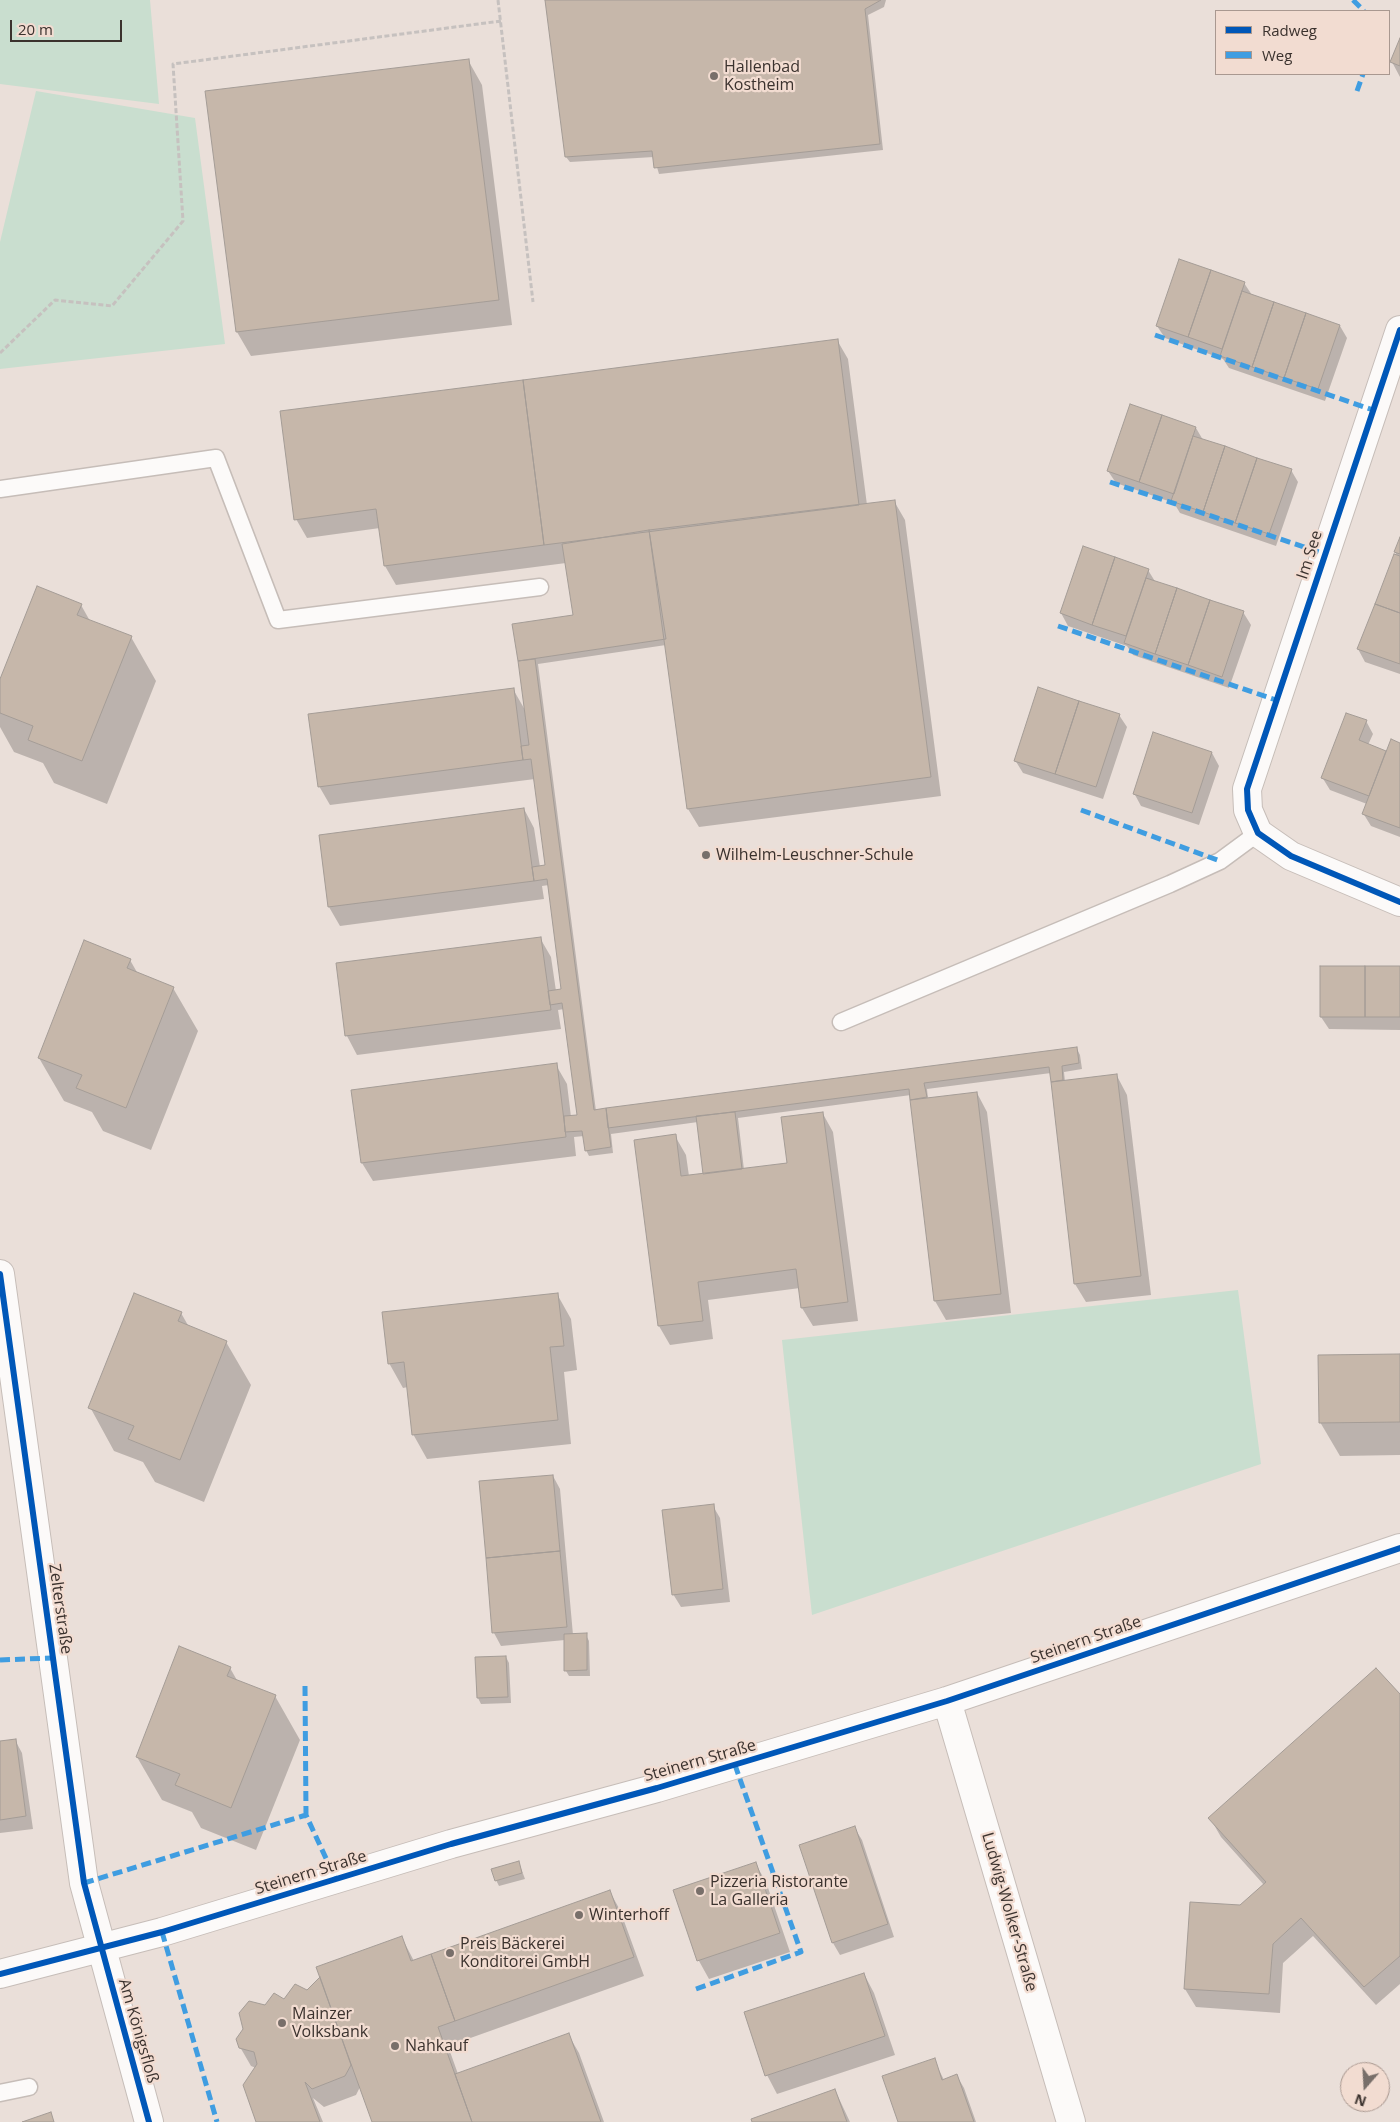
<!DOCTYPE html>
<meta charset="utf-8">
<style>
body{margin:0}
#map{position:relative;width:1400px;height:2122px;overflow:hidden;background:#eadfd9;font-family:"Open Sans",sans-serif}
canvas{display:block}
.legend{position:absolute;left:1215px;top:10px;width:175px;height:65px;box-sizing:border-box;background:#f2dcd1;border:1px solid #a99890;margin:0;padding:6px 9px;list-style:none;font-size:15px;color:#3b322e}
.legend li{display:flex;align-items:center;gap:10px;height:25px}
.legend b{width:25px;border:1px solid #a99890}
.north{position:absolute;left:1340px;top:2062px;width:50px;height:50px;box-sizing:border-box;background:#f2dcd1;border:1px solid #a99890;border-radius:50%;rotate:199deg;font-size:14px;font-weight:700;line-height:20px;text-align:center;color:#3b322e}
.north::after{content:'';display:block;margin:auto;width:18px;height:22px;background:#786f6a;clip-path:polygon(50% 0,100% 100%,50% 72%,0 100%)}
.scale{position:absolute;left:10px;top:20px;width:112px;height:22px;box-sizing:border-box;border:2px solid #3b322e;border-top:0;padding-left:6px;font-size:15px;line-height:18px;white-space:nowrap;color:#3b322e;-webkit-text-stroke:4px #f2dcd1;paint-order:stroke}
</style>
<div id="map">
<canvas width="1400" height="2122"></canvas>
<ul class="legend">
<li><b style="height:6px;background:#0057b8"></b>Radweg</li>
<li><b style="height:6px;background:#3f9de1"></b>Weg</li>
</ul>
<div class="north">N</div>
<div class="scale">20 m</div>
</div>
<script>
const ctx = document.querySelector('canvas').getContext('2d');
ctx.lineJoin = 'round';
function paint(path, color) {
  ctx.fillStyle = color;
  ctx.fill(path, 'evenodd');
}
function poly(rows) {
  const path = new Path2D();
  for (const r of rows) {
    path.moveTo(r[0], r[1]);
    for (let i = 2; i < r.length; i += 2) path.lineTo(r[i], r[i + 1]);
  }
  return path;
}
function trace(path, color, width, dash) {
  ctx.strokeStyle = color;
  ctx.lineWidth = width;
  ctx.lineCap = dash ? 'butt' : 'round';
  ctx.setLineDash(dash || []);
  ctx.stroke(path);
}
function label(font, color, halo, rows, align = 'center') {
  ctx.font = font + ' "Open Sans",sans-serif';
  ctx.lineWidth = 4.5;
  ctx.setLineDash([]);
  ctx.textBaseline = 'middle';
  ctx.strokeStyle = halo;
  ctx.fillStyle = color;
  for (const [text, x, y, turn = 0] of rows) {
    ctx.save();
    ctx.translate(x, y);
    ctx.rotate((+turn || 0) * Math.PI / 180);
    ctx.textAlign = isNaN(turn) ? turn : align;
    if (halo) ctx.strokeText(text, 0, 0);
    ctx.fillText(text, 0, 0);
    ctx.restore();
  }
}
paint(poly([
 [0,0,150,0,159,104,0,84],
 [36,91,195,118,225,344,0,369,0,242],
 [1238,1290,1261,1464,812,1615,782,1340]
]), '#c9decf');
paint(poly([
 [547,0,886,0,884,7,868,15,883,150,659,174,654,157,570,162,566,157],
 [1400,42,1400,77,1392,62],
 [468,60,482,85,512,325,251,356,237,332,207,93],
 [1244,283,1252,295,1340,326,1347,338,1325,401,1229,368,1223,359,1165,338,1157,326],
 [837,340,848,359,867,505,894,501,905,520,941,796,699,827,688,809,666,645,538,664,596,1111,1077,1049,1080,1055,1082,1069,1064,1072,1065,1082,1117,1076,1127,1095,1151,1295,1086,1302,1075,1284,1051,1073,927,1089,928,1099,977,1093,987,1112,1011,1313,946,1320,935,1301,911,1095,738,1118,744,1170,788,1164,823,1114,833,1132,858,1321,813,1326,802,1308,800,1288,708,1300,713,1339,670,1345,659,1326,635,1141,675,1136,686,1155,689,1176,705,1174,698,1122,611,1134,613,1153,589,1156,586,1150,584,1136,574,1137,576,1156,373,1181,362,1163,556,1065,567,1084,571,1117,578,1116,564,1009,558,1010,561,1029,357,1055,347,1036,337,964,540,938,551,957,556,991,563,990,549,885,542,886,544,899,340,926,329,907,321,836,524,809,534,828,540,867,546,866,535,779,330,805,319,786,513,689,525,710,514,625,574,616,566,563,396,585,385,566,380,528,307,538,296,519],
 [1196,428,1203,440,1291,470,1298,482,1276,546,1180,513,1174,503,1116,483,1108,471],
 [1400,540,1400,674,1365,662,1358,649,1397,556,1395,552],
 [1148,570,1156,583,1243,612,1251,625,1229,688,1133,655,1127,646,1068,626,1061,613],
 [81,605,90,621,131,637,156,681,107,804,54,783,43,763,14,752,0,727,0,682],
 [1119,715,1127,727,1103,799,1023,773,1015,760],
 [1366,721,1373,734,1368,745,1387,753,1400,744,1400,837,1371,826,1363,813,1367,804,1330,790,1322,777],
 [1212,753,1219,766,1199,825,1141,806,1134,793],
 [130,960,138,974,173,988,198,1031,151,1150,103,1131,92,1112,64,1101,39,1058],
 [1400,968,1400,1030,1329,1029,1321,1017],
 [557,1294,571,1319,577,1370,564,1372,571,1444,427,1459,413,1434,408,1387,403,1388,389,1363],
 [181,1313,189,1327,226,1342,251,1385,204,1502,155,1482,143,1462,114,1451,90,1407],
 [1400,1356,1400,1455,1340,1456,1320,1422],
 [553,1476,560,1489,573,1635,586,1635,589,1641,590,1676,569,1676,566,1671,565,1640,501,1646,494,1633,481,1482],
 [713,1506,720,1518,730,1602,681,1607,673,1594],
 [506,1657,509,1663,511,1703,481,1704,478,1698,476,1659],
 [230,1668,238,1682,275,1696,300,1740,256,1850,201,1828,192,1812,162,1800,137,1757],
 [1400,1696,1400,1984,1376,2005,1313,1936,1283,1963,1280,2013,1196,2007,1185,1989,1240,1907,1264,1885,1221,1837,1210,1818],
 [15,1740,22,1753,33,1829,0,1833,0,1742],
 [854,1827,862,1840,894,1937,840,1955,833,1943,800,1846],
 [519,1863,525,1879,499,1886,496,1880],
 [755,1863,766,1882,790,1952,709,1979,699,1961,675,1891],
 [610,1892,620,1910,644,1976,448,2046,458,2074,568,2034,579,2053,604,2122,373,2122,360,2087,356,2095,324,2107,313,2098,323,2122,258,2122,256,2068,251,2066,240,2047,266,2006,308,1992,402,1938,414,1961],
 [864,1974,874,1993,895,2055,777,2094,767,2075],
 [934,2060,944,2080,957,2076,964,2088,976,2122,900,2122],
 [835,2090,850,2122,754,2122]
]), '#0003');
const building = poly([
 [545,0,881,0,865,9,880,144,654,168,652,151,565,157,545,0],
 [1400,38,1400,66,1390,62,1400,38],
 [469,59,499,300,236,332,205,91,469,59],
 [1179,259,1211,270,1188,337,1156,326,1179,259],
 [1211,270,1245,282,1222,349,1188,337,1211,270],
 [1242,291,1274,302,1252,367,1220,356,1242,291],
 [1274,302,1306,313,1284,378,1252,367,1274,302],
 [1306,313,1340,325,1318,389,1284,378,1306,313],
 [838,339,859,505,544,545,523,380,838,339],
 [523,380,544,545,384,566,376,509,294,520,280,411,523,380],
 [1130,404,1162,415,1139,482,1107,471,1130,404],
 [1162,415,1196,427,1174,494,1139,482,1162,415],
 [1193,436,1225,446,1203,512,1171,501,1193,436],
 [1225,446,1257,458,1235,523,1203,512,1225,446],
 [1257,458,1292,469,1269,534,1235,523,1257,458],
 [895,500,931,777,687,809,649,530,895,500],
 [649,530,666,639,518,661,512,624,573,615,562,544,649,530],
 [1400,537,1400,554,1394,552,1400,537],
 [1083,546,1115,557,1092,625,1060,613,1083,546],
 [1394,554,1400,556,1400,613,1375,604,1394,554],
 [1115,557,1149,569,1126,636,1092,625,1115,557],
 [1146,578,1177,588,1155,654,1124,643,1146,578],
 [37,586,82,604,77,615,132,636,82,761,28,740,33,726,0,713,0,679,37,586],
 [1177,588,1210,600,1188,665,1155,654,1177,588],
 [1210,600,1244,611,1222,677,1188,665,1210,600],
 [1375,604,1400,613,1400,664,1357,649,1375,604],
 [535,659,594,1110,606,1108,611,1147,585,1151,582,1131,565,1132,564,1116,577,1115,562,1003,550,1005,548,991,561,989,547,879,534,881,532,867,545,865,531,759,523,760,521,746,529,745,518,661,535,659],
 [1038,687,1079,701,1055,774,1014,761,1038,687],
 [514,688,523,760,318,787,308,714,514,688],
 [1079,701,1120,714,1096,787,1055,774,1079,701],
 [1346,713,1367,720,1359,740,1386,751,1369,796,1321,778,1346,713],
 [1153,732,1212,752,1192,813,1133,794,1153,732],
 [1391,739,1400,743,1400,828,1362,814,1391,739],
 [524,808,534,881,328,907,319,835,524,808],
 [541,937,551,1010,345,1036,336,963,541,937],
 [84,940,131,959,127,968,174,987,126,1108,76,1088,82,1075,38,1058,84,940],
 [1320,966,1365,966,1365,1017,1320,1017,1320,966],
 [1365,966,1400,966,1400,1017,1365,1017,1365,966],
 [1077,1047,1079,1063,1062,1066,1063,1080,1051,1082,1049,1067,924,1083,927,1097,910,1100,909,1089,608,1128,606,1108,1077,1047],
 [557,1063,566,1137,361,1163,351,1090,557,1063],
 [1117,1074,1141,1276,1074,1284,1051,1082,1117,1074],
 [977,1092,1001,1294,934,1301,910,1100,977,1092],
 [735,1112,742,1169,703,1174,696,1116,735,1112],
 [823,1112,848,1302,801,1308,796,1269,698,1282,703,1321,658,1326,634,1140,676,1134,681,1176,787,1163,781,1117,823,1112],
 [134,1293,182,1312,178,1321,227,1341,180,1460,128,1439,134,1426,88,1408,134,1293],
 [558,1293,564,1346,550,1347,558,1420,412,1435,404,1362,388,1364,382,1312,558,1293],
 [1400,1354,1400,1422,1319,1423,1318,1355,1400,1354],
 [553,1475,560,1551,486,1558,479,1481,553,1475],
 [714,1504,723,1589,672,1595,662,1510,714,1504],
 [560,1551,567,1627,492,1633,486,1558,560,1551],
 [587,1633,587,1670,564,1671,564,1634,587,1633],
 [179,1646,231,1667,227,1676,276,1695,231,1808,175,1785,180,1774,136,1757,179,1646],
 [506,1656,508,1697,477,1698,475,1657,506,1656],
 [1376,1668,1400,1694,1400,1956,1364,1987,1301,1918,1273,1944,1269,1994,1184,1989,1190,1902,1240,1905,1266,1882,1208,1818,1376,1668],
 [16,1739,26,1816,0,1820,0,1741,16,1739],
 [855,1826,888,1924,832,1943,799,1845,855,1826],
 [519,1861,522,1873,495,1881,491,1869,519,1861],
 [756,1862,780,1933,697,1961,673,1890,756,1862],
 [610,1890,634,1957,455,2021,431,1954,610,1890],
 [402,1936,411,1961,431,1954,455,2021,438,2027,472,2122,372,2122,316,1967,402,1936],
 [864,1973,885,2036,765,2076,744,2012,864,1973],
 [320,1977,351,2065,345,2076,312,2089,305,2082,320,2122,256,2122,243,2085,257,2064,254,2052,239,2048,236,2039,243,2029,239,2013,249,2001,265,2005,274,1993,284,1999,295,1984,307,1990,320,1977],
 [569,2033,601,2122,472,2122,455,2074,569,2033],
 [935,2058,942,2080,957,2074,974,2122,898,2122,882,2076,935,2058],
 [835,2089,847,2122,752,2122,751,2119,835,2089],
 [51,2112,54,2122,22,2122,51,2112]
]);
paint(building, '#c6b7aa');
trace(building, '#a49c96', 1);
const service = poly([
 [0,489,216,458,278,620,540,587],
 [841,1022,1170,884,1220,861,1258,833],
 [0,2093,29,2087]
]);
const minor = poly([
 [1400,330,1247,789,1248,810,1258,833,1291,856,1400,902],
 [0,1274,84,1883,149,2122],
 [947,1701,1071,2122],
 [0,1974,162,1932,451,1844,657,1788,947,1701,1400,1548]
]);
trace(service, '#c6bdb8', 19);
trace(minor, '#c6bdb8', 30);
trace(poly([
 [498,0,533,302],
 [0,353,55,300,112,306,183,221,173,64,501,21]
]), '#c6c1bf', 3, [5, 2.5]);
trace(service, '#fcfaf9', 16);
trace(minor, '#fcfaf9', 28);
trace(poly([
 [1353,0,1364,11],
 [1357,91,1363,74],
 [1155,335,1373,410],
 [1110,482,1325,554],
 [1058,626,1276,700],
 [1081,810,1220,861],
 [0,1660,53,1658],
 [305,1686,306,1815],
 [84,1883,306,1815,336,1880],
 [162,1932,217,2122],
 [696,1989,801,1952,735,1765]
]), '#3f9de1', 5, [10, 5]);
trace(poly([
 [1400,330,1247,789,1248,810,1258,833,1291,856,1400,902],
 [0,1274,84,1883,149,2122],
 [0,1974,162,1932,451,1844,657,1788,947,1701,1400,1548]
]), '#0057b8', 6);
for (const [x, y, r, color] of [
 [714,76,5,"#786f6a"],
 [706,855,5,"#786f6a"],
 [700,1891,5,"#786f6a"],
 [579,1915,5,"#786f6a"],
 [450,1953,5,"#786f6a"],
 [282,2023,5,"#786f6a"],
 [395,2046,5,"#786f6a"]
]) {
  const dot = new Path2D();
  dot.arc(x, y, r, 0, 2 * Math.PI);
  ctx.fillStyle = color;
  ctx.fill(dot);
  trace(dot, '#f2dcd1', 2);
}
label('16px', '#3b322e', '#f2dcd1', [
 ["Hallenbad",724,67],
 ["Kostheim",724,85],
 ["Wilhelm-Leuschner-Schule",716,855],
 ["Pizzeria Ristorante",710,1882],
 ["La Galleria",710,1900],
 ["Winterhoff",589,1915],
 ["Preis Bäckerei",460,1944],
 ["Konditorei GmbH",460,1962],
 ["Mainzer",292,2014],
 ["Volksbank",292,2032],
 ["Nahkauf",405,2046]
], 'left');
label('16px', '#3b322e', '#f2dcd1', [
 ["Im See",1310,555,-72],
 ["Zelterstraße",60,1609,82],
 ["Steinern Straße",1086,1640,-19],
 ["Steinern Straße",700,1761,-16],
 ["Steinern Straße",311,1873,-17],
 ["Ludwig-Wolker-Straße",1009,1912,74],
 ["Am Königsfloß",138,2031,74]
]);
</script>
